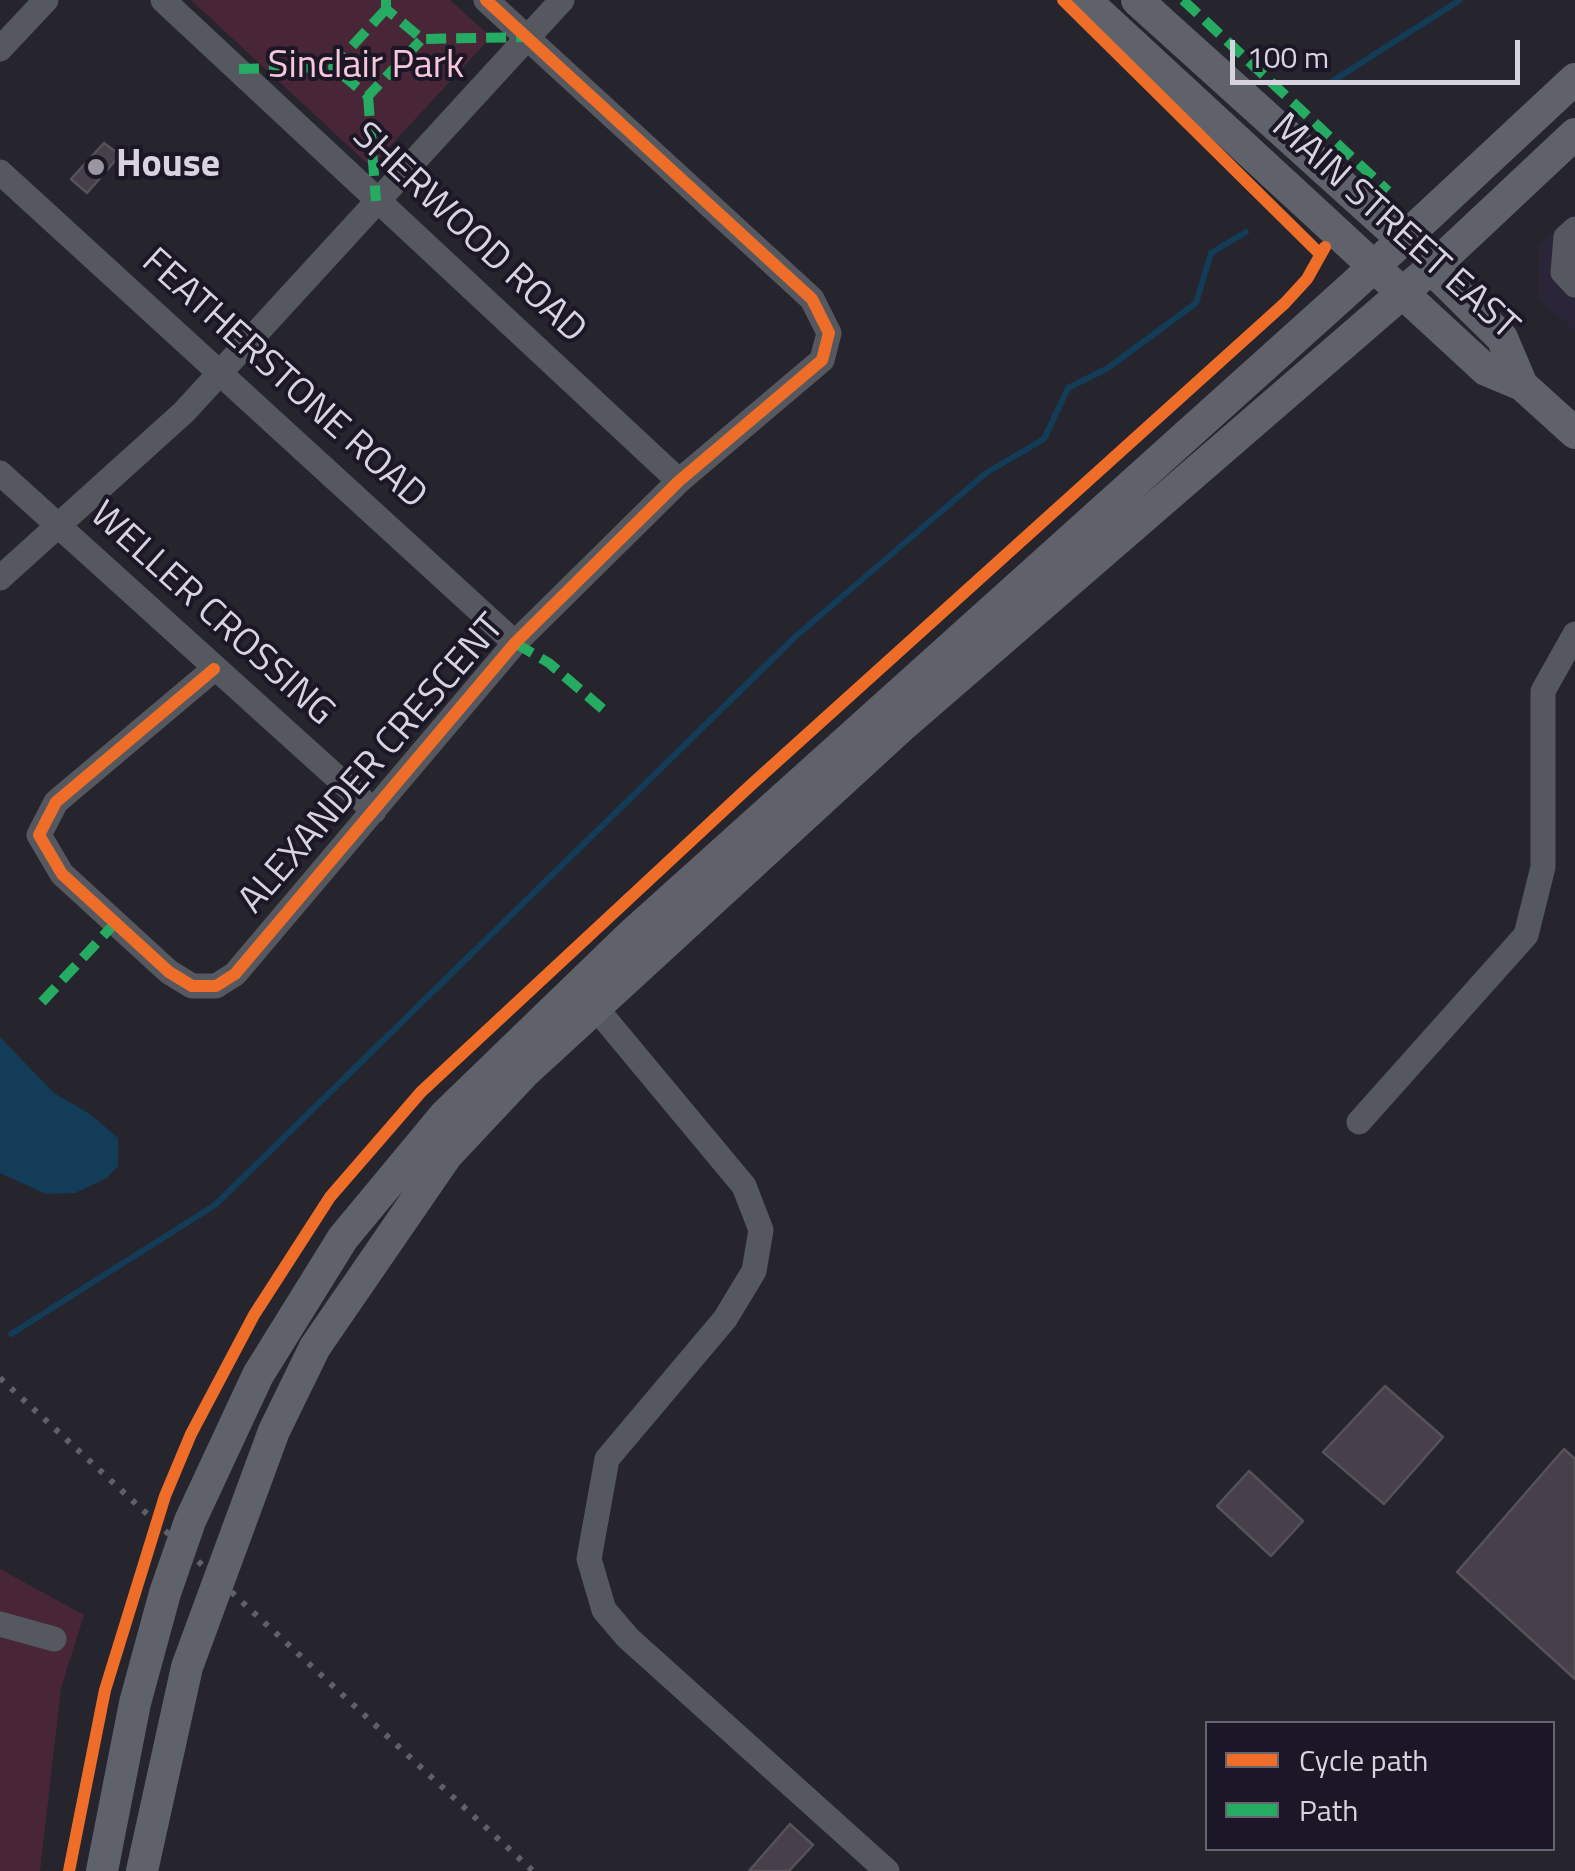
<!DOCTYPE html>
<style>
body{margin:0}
#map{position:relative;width:1575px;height:1871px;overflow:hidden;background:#26242d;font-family:"Titillium Web",sans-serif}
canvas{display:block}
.legend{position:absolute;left:1205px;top:1721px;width:350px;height:130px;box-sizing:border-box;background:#1c1727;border:2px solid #676371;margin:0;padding:12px 18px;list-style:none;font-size:30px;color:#d7d4e0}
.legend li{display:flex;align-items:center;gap:20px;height:50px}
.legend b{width:50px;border:2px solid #676371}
.scale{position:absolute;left:1230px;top:40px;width:290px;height:45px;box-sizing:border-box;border:5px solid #d7d4e0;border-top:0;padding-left:12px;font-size:30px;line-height:35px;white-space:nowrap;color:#d7d4e0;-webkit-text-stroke:8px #1c1727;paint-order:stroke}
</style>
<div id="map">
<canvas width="1575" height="1871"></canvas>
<ul class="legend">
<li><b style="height:12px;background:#ee6e29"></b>Cycle path</li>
<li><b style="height:12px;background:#26ab63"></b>Path</li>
</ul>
<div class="scale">100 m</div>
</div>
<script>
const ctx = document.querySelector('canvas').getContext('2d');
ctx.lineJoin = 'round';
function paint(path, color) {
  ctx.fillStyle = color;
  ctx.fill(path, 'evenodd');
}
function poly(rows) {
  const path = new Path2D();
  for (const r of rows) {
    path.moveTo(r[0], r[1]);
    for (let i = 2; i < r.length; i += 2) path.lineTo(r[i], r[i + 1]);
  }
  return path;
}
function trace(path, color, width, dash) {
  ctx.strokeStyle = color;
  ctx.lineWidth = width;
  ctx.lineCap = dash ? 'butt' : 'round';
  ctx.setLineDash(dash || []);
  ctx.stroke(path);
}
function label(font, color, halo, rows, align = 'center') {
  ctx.font = font + ' "Titillium Web",sans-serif';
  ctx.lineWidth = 8;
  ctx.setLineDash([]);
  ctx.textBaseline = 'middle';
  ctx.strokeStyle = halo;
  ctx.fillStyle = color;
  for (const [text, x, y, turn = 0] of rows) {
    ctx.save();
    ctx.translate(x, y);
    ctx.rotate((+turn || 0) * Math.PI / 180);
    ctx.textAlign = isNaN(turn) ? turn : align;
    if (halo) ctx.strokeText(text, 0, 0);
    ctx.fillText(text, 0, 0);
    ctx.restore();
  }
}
paint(poly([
 [1575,213,1575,331,1539,298,1539,245]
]), '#2b253a');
paint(poly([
 [191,0,450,0,491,37,371,167],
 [0,1569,84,1615,61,1688,40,1871,0,1871]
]), '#492637');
paint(poly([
 [0,1037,54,1093,90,1114,118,1138,118,1166,107,1178,75,1193,46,1194,0,1173]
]), '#123c57');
trace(poly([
 [1331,82,1460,0],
 [11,1334,215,1205,795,637,986,473,1044,439,1068,388,1108,368,1196,303,1211,253,1246,232]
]), '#123c57', 6);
const building = poly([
 [104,143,120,155,87,193,71,179,104,143],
 [1385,1386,1443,1437,1384,1504,1323,1452,1385,1386],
 [1564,1449,1575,1459,1575,1679,1457,1572,1564,1449],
 [1249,1471,1303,1521,1271,1556,1217,1506,1249,1471],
 [790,1824,813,1845,789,1871,749,1871,790,1824]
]);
paint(building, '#473f4a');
trace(building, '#565259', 2.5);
trace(poly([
 [163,0,679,481],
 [0,49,46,0],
 [0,172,515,643],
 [1575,229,1566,237,1563,272,1575,285],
 [0,473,374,811],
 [0,578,184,412,562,0],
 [214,669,56,802,39,835,62,874,169,972,192,986,216,986,235,974,515,643,679,481,822,360,829,333,812,299,486,0],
 [595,1007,744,1186,761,1230,754,1271,725,1319,607,1459,589,1559,604,1610,628,1638,887,1871],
 [1359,1122,1526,935,1543,867,1543,691,1575,634],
 [0,1624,54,1639]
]), '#56585f', 25);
trace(poly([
 [1085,0,1486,370,1522,385,1575,433],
 [1137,0,1403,240],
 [1431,268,1502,338,1522,385],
 [102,1871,135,1703,165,1593,190,1521,258,1375,343,1238,445,1115,629,937,1354,285,1575,79],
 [142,1871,187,1667,274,1431,315,1347,447,1155,524,1073,901,727,1444,257,1575,134]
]), '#60626b', 32);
trace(poly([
 [0,1378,533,1871]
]), '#606068', 6, [5, 10]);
trace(poly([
 [386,0,386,9,422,39,526,37],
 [1183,0,1388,191],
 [386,9,333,67,368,96,422,39],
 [239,69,333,67],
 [368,96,376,201],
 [515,643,549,663,605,711],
 [42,1002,116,922]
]), '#26ab63', 10, [20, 10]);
trace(poly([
 [1063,0,1319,253],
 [214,669,56,802,39,835,62,874,169,972,192,986,216,986,235,974,515,643,679,481,822,360,829,333,812,299,486,0],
 [69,1871,105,1690,165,1496,191,1434,254,1315,330,1197,421,1092,751,785,1285,303,1307,279,1325,247]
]), '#ee6e29', 12);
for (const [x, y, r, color] of [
 [96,167,10,"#9996a1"]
]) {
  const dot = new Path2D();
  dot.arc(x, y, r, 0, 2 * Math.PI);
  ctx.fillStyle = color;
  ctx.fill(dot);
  trace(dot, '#1c1727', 4);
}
label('38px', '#f7c7d9', '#1c1727', [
 ["Sinclair Park",366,68]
]);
label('bold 38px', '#d7d4e0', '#1c1727', [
 ["House",116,167]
], 'left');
label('38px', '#d7d4e0', '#1c1727', [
 ["MAIN STREET EAST",1394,228,42],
 ["SHERWOOD ROAD",468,234,43],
 ["FEATHERSTONE ROAD",283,380,42],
 ["WELLER CROSSING",211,615,42],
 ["ALEXANDER CRESCENT",373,765,-49]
]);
</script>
